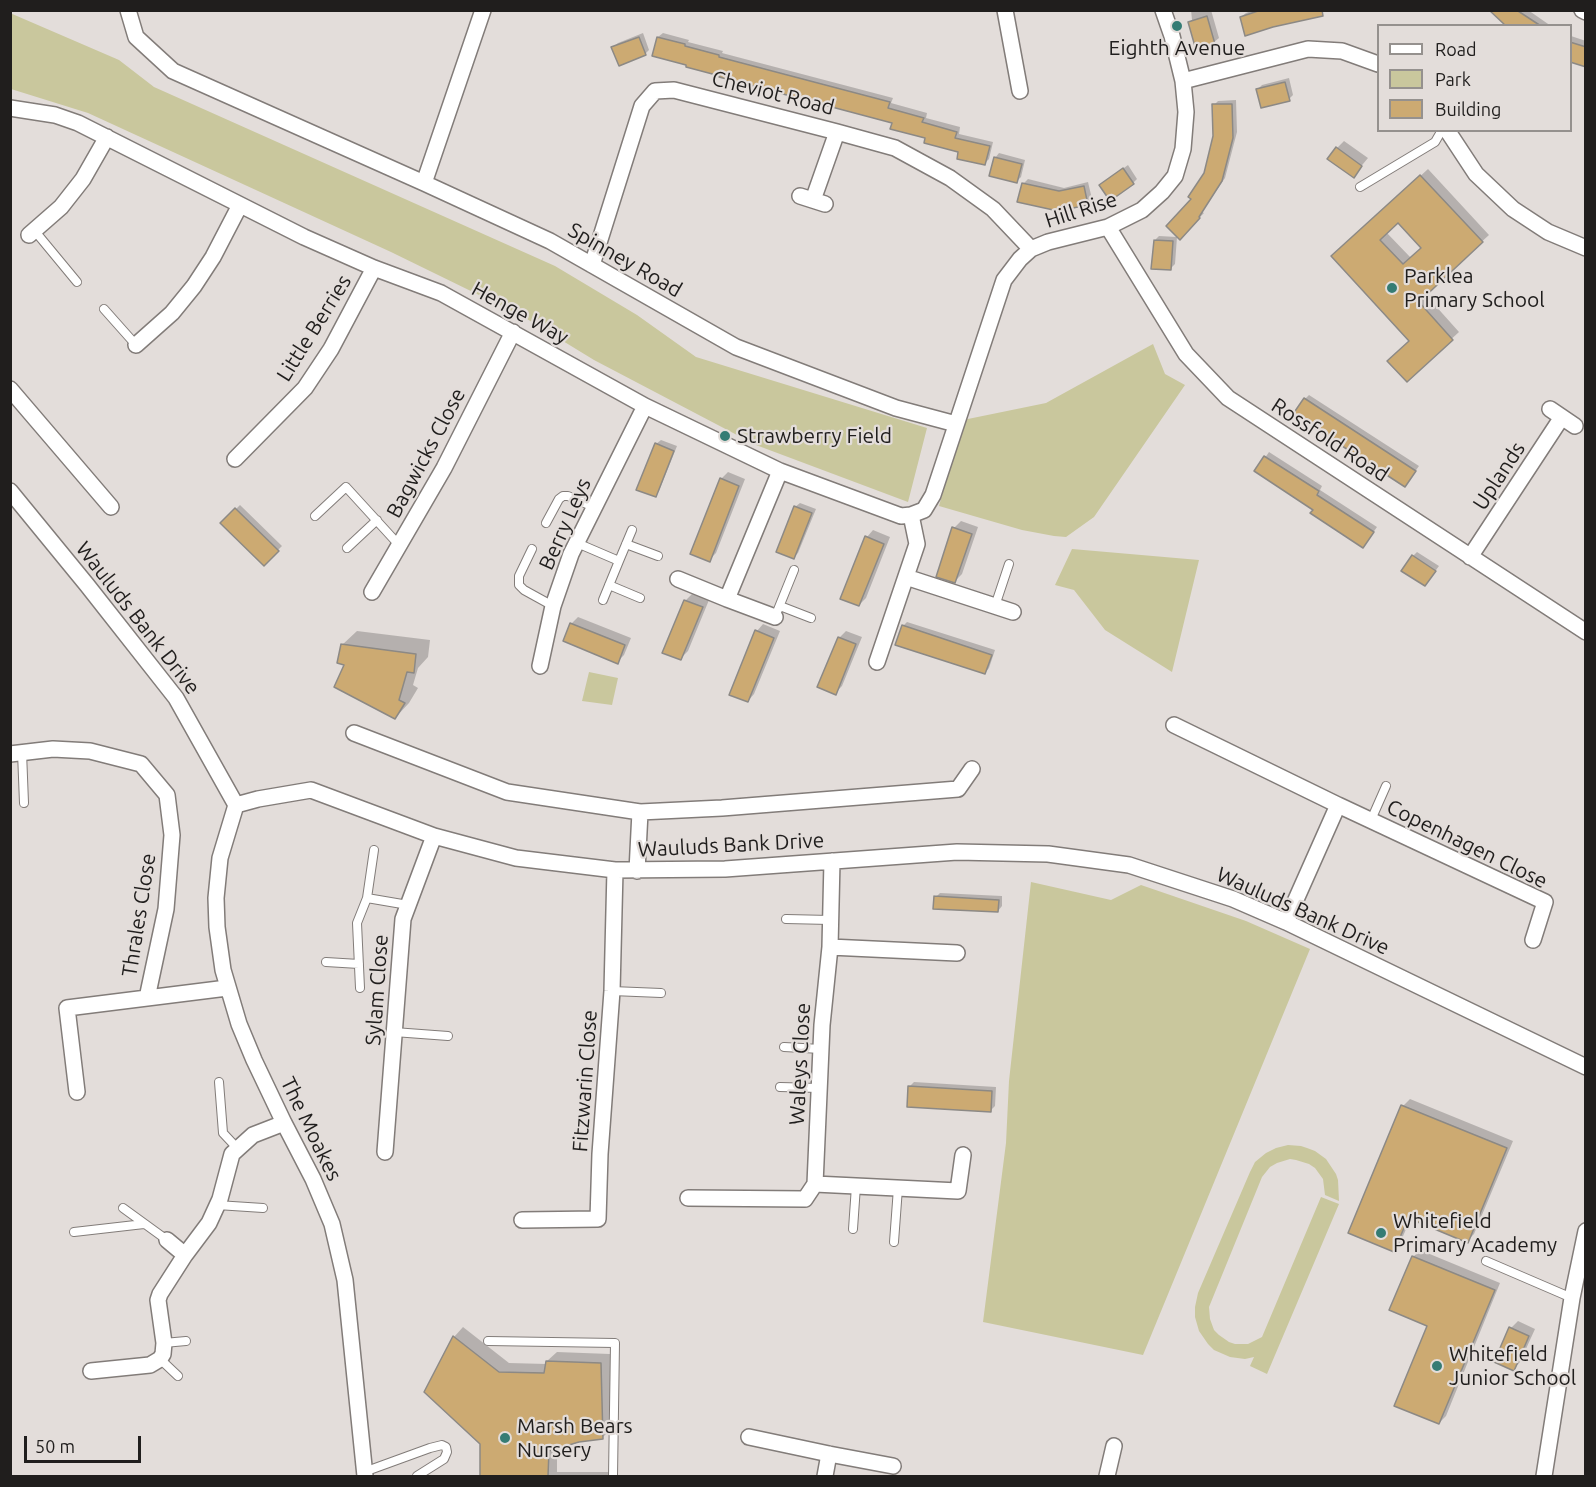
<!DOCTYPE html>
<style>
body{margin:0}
#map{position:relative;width:1596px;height:1487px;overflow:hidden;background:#e3ddda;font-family:Ubuntu,sans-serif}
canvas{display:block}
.frame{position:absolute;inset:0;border:12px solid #201e1d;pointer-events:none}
.legend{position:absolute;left:1377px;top:24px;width:195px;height:108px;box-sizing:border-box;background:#e3ddda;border:2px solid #95918e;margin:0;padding:8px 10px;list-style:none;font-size:18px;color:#201e1d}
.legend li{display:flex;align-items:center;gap:12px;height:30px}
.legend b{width:30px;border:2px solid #95918e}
.scale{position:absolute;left:24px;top:1436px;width:117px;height:27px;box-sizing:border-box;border:3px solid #201e1d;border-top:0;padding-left:8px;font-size:18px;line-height:21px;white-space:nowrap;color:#201e1d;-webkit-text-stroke:4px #e3ddda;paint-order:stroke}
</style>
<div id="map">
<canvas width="1596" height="1487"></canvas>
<div class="frame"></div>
<ul class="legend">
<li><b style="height:8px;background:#fff"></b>Road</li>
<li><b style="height:16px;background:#c9c79d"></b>Park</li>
<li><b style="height:16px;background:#ccaa72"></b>Building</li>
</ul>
<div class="scale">50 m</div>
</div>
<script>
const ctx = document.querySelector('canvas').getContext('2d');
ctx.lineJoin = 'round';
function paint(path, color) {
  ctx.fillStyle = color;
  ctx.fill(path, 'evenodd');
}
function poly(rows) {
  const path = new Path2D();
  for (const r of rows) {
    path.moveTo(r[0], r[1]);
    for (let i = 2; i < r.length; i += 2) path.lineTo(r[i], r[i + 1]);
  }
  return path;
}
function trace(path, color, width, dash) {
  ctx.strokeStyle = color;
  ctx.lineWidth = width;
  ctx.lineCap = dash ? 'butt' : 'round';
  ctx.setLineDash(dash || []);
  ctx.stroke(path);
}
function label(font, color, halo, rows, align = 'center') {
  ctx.font = font + ' Ubuntu,sans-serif';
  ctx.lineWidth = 4.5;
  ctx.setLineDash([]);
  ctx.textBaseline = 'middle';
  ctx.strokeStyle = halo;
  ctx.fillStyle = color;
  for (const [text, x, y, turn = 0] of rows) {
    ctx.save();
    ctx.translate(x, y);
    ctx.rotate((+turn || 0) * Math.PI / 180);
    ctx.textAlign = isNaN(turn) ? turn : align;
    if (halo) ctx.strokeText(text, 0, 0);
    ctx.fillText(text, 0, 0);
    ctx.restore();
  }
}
paint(poly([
 [10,13,119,60,154,87,555,266,637,315,696,357,927,428,908,502,756,445,594,360,522,316,391,252,88,113,11,89],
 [1153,344,1165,374,1185,385,1094,517,1066,537,1054,536,1022,530,939,506,963,420,1046,403],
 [1072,549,1199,560,1172,672,1105,630,1074,590,1055,585],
 [589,672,618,678,612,705,582,701],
 [1031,882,1111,900,1141,885,1246,921,1310,949,1143,1355,983,1322,1006,1143,1009,1081],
 [1288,1145,1301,1146,1307,1148,1315,1151,1326,1159,1336,1174,1338,1180,1339,1201,1325,1195,1323,1179,1315,1168,1309,1164,1296,1160,1290,1159,1277,1163,1270,1167,1262,1177,1209,1307,1210,1319,1214,1330,1219,1335,1229,1342,1235,1344,1248,1344,1262,1337,1321,1197,1339,1204,1267,1374,1250,1366,1254,1357,1245,1359,1230,1357,1214,1350,1208,1344,1199,1331,1195,1317,1195,1307,1198,1293,1250,1172,1255,1162,1266,1153,1276,1148]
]), '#c9c79d');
paint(poly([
 [1191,10,1211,10,1219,38,1214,42,1190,22,1192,20],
 [1254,10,1313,10,1241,17,1246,13],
 [1492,10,1528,10,1551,26,1508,26],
 [643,33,649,50,645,54,613,47,618,43],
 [663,33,689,40,688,42,723,51,722,53,893,98,891,103,927,113,926,118,960,127,959,134,993,142,989,159,984,164,894,122,658,37],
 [1571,36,1586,41,1586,66,1570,60],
 [1289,78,1293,95,1289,99,1258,89,1262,85],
 [1236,100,1237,132,1225,178,1202,212,1204,213,1180,237,1205,173,1215,137,1214,105,1218,101],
 [1344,141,1368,158,1353,176,1337,148],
 [999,153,1025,160,1021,177,1017,181,995,158],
 [1128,165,1137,179,1133,183,1101,185],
 [1428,169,1489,235,1425,294,1459,332,1407,380,1411,340,1340,250],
 [1398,221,1423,247,1411,258,1386,232],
 [1028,179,1064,188,1088,182,1092,199,1087,204,1023,184],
 [1159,236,1177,237,1175,264,1170,269,1155,240],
 [1309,395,1419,466,1409,480,1305,399],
 [661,440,677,446,659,491,655,496,656,444],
 [1269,452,1322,486,1320,490,1377,527,1367,541,1256,471],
 [728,472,745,479,716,553,709,560,721,479],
 [800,503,816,509,798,553,794,557,795,507],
 [240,505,282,546,264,564,222,523],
 [961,521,978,527,962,574,955,581,954,528],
 [873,530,890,537,866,598,859,605,867,537],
 [1417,552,1439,566,1425,585,1413,556],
 [692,594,709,600,688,651,681,658,685,601],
 [578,617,631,638,624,655,617,662,571,624],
 [907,622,995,650,989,668,985,673,903,626],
 [763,624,780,631,754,694,748,701,757,631],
 [357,631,430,640,428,657,418,668,413,685,418,688,409,703,395,718,346,664,342,645],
 [846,631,862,637,842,686,835,693,839,638],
 [940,893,1002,896,1002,906,998,911,936,897],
 [914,1082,996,1087,995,1106,990,1111,910,1086],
 [1410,1099,1513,1141,1474,1234,1467,1241,1411,1218,1400,1243,1393,1250,1403,1106],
 [1420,1250,1500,1283,1446,1416,1439,1423,1429,1325,1413,1257],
 [1518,1321,1535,1329,1520,1362,1514,1369,1511,1328],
 [463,1327,509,1363,547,1364,547,1361,557,1352,610,1354,612,1428,602,1438,578,1440,557,1447,557,1472,617,1472,617,1476,482,1476,481,1443,425,1391,454,1337]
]), '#0003');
const building = poly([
 [1261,10,1322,10,1323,16,1273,27,1245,36,1240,17,1261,10],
 [1489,10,1518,11,1541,26,1506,26,1489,10],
 [1207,16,1215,44,1196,50,1188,22,1207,16],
 [639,37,646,55,619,66,611,47,639,37],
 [657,37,685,44,685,46,719,55,719,57,890,102,888,108,924,118,922,122,957,132,955,138,990,146,985,165,957,159,958,152,924,143,925,138,890,129,892,123,719,77,720,76,686,67,686,65,652,56,657,37],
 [1570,42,1586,47,1586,67,1570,62,1570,42],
 [1285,82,1290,101,1261,108,1256,89,1285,82],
 [1212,104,1232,104,1233,138,1222,181,1199,217,1200,218,1180,240,1166,226,1191,199,1188,197,1204,173,1213,136,1212,104],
 [1336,147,1362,166,1354,178,1327,159,1336,147],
 [994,157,1022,164,1017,183,989,176,994,157],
 [1123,168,1134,184,1110,201,1099,185,1123,168],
 [1420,175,1483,242,1419,302,1453,340,1407,382,1387,361,1409,341,1331,256,1420,175],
 [1398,223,1421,248,1403,264,1380,240,1398,223],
 [1022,183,1059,191,1084,186,1088,205,1058,211,1017,202,1022,183],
 [1154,240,1173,241,1171,270,1151,269,1154,240],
 [1304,398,1416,471,1405,487,1293,414,1304,398],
 [655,443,674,451,656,497,636,490,655,443],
 [1264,456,1319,491,1317,495,1374,532,1363,548,1310,513,1313,510,1254,471,1264,456],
 [720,478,739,486,710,562,690,554,720,478],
 [794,506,812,513,794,559,776,552,794,506],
 [235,508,279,551,264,566,220,523,235,508],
 [952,527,972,534,955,583,936,577,952,527],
 [865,536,884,544,859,606,840,599,865,536],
 [1412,555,1436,571,1425,586,1401,571,1412,555],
 [684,600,703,607,681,660,662,653,684,600],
 [570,623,625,645,618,664,563,641,570,623],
 [902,625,992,655,985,674,895,645,902,625],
 [755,630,774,638,748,702,729,695,755,630],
 [838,637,856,644,836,695,817,687,838,637],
 [341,644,416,654,414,673,407,672,399,700,405,703,395,719,334,687,344,665,337,663,341,644],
 [934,896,999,900,998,912,933,909,934,896],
 [908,1086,992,1091,991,1112,907,1107,908,1086],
 [1401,1105,1507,1148,1468,1243,1408,1218,1394,1252,1348,1233,1401,1105],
 [1412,1256,1495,1290,1439,1424,1394,1406,1427,1326,1389,1310,1412,1256],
 [1509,1327,1529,1336,1514,1371,1494,1362,1509,1327],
 [453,1336,499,1372,544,1373,546,1361,601,1363,603,1439,579,1442,549,1451,548,1476,480,1476,480,1444,424,1392,453,1336]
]);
paint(building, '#ccaa72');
trace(building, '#8c8985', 1.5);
const lane = poly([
 [1360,187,1435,142,1442,130],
 [34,230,77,282],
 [104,309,136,345],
 [315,516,346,487,399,545],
 [546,523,559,499,563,496,568,496,594,507],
 [577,543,619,561,632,530],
 [626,544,658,556],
 [347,548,377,520],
 [532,549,519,576,519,585,524,590,553,606],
 [609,585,640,598],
 [603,600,619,561],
 [780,606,811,618],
 [995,606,1009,564],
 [775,617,794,570],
 [22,752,24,803],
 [1371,820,1386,786],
 [367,898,408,905],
 [786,919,830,920],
 [326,962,359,964],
 [360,988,357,923,367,898,374,850],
 [612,991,661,993],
 [394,1032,448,1036],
 [784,1047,821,1049],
 [219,1082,223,1133,238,1149],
 [780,1087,819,1088],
 [217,1205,263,1208],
 [123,1208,167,1240],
 [853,1229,856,1186],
 [74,1232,144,1224],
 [894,1242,898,1188],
 [1486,1261,1572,1298],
 [488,1341,615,1343,613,1476],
 [164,1343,186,1341],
 [160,1359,178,1376],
 [364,1472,430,1448,442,1445,446,1447,447,1452,444,1459,417,1476]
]);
const street = poly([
 [128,10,136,37,173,71,424,183,550,241,736,347,896,408,956,424],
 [1005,10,1020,91],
 [1582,10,1586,12],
 [1183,81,1308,49,1342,51,1378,64],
 [10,108,55,115,78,123,304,237,374,268,441,293,645,406,780,471,901,516,911,515,924,510,933,495,1004,280,1020,259,1031,249,1048,242,1108,227,1142,210,1162,192,1175,176,1183,149,1186,112,1183,81,1172,36,1163,10],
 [1447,130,1476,174,1513,209,1548,232,1586,248],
 [424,183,483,10],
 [800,196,825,204],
 [813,200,837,132],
 [1108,227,1186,354,1228,398,1586,632],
 [29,235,61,207,83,179,107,137],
 [592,265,642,106,655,91,674,90,837,132,895,148,950,178,993,209,1031,249],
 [136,345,172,313,194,286,213,257,240,205],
 [10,389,111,507],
 [1550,409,1575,426],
 [235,459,305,388,331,349,374,268],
 [10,491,87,585,176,698,236,805],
 [1470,557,1562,417],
 [906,577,1013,612],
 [678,579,727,599],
 [372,592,444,468,513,332],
 [775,617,727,599,780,471],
 [877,662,917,544,911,515],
 [540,666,553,606,571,554,645,406],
 [1174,725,1338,805],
 [354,733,507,792,640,812,722,808,958,789,972,769],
 [10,754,53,749,90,751,141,764,167,795,172,835,166,909,147,998],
 [236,805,258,799,311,790,434,836,516,858,615,870,725,869,957,852,1048,854,1129,865,1233,899,1286,922,1586,1067],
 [236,805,220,858,216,898,217,927,223,970,239,1024,254,1060,284,1123,313,1179,332,1224,345,1280,365,1476],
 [637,871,640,812],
 [1286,922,1338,805,1545,902,1533,940],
 [830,947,957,953],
 [77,1092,67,1008,227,988],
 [385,1152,403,919,434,836],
 [815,1184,958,1191,963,1155],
 [688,1198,805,1199,815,1184,822,1025,830,947,832,861],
 [522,1220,598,1219,600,1154,612,991,615,870],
 [167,1240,185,1255],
 [91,1371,150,1365,160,1359,163,1354,164,1343,158,1300,160,1294,185,1255,209,1223,220,1199,232,1154,253,1135,284,1123],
 [749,1437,829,1454,893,1466],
 [825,1476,829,1454],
 [1107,1476,1114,1446],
 [1544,1476,1572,1298,1586,1231]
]);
trace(lane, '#827c79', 10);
trace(street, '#827c79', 18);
trace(lane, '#fff', 8);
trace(street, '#fff', 15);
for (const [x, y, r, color] of [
 [1177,26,6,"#357c74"],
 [1392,288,6,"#357c74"],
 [725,436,6,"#357c74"],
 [1381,1233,6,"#357c74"],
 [1437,1366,6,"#357c74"],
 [505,1438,6,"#357c74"]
]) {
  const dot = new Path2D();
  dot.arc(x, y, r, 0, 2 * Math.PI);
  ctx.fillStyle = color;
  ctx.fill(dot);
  trace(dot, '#e3ddda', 2);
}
label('21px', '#201e1d', '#e3ddda', [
 ["Eighth Avenue",1177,48,"center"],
 ["Parklea",1404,276],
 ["Primary School",1404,300],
 ["Strawberry Field",737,436],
 ["Whitefield",1393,1221],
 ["Primary Academy",1393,1245],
 ["Whitefield",1449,1354],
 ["Junior School",1449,1378],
 ["Marsh Bears",517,1426],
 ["Nursery",517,1450]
], 'left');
label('21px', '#201e1d', '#e3ddda', [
 ["Cheviot Road",773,93,14],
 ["Hill Rise",1081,210,-18],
 ["Spinney Road",625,260,30],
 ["Henge Way",520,313,29],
 ["Little Berries",314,328,-58],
 ["Rossfold Road",1330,440,33],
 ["Bagwicks Close",426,453,-62],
 ["Uplands",1499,476,-57],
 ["Berry Leys",565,524,-66],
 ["Wauluds Bank Drive",138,618,52],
 ["Copenhagen Close",1467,844,26],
 ["Wauluds Bank Drive",731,845,-3],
 ["Wauluds Bank Drive",1303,911,24],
 ["Thrales Close",139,915,-81],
 ["Sylam Close",377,990,-86],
 ["Waleys Close",800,1064,-87],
 ["Fitzwarin Close",585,1081,-86],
 ["The Moakes",311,1129,64]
]);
</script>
